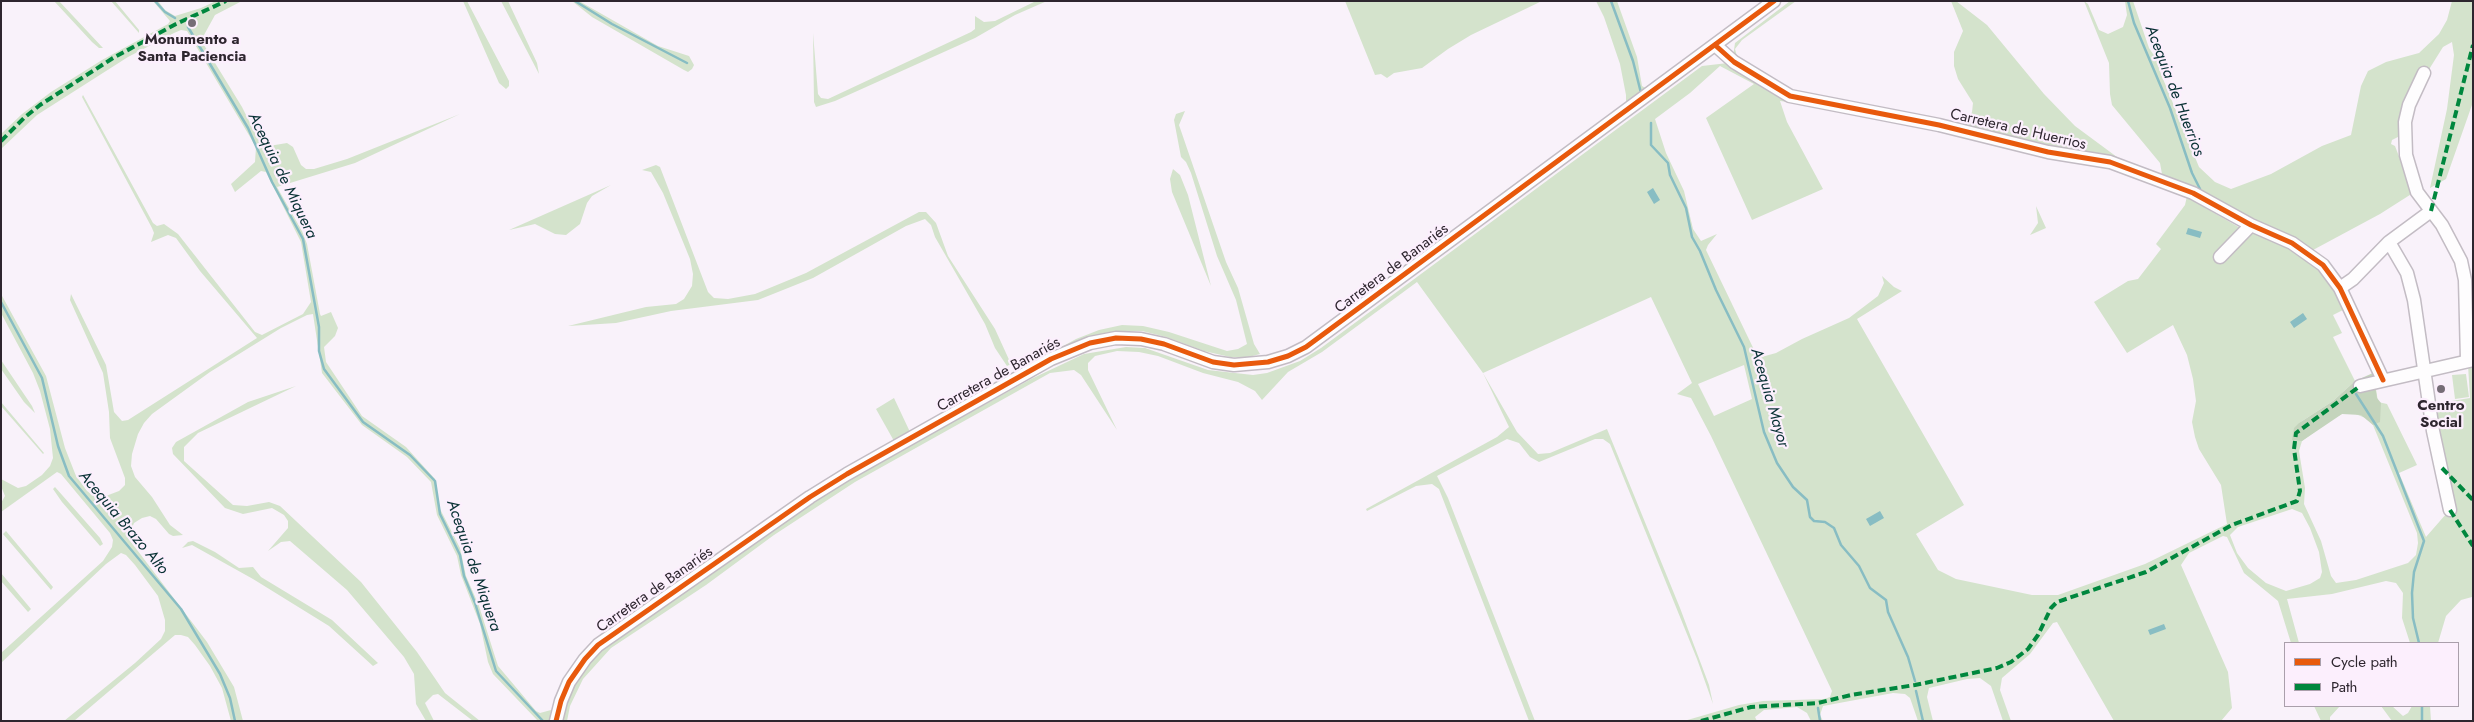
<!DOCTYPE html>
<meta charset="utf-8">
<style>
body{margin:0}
#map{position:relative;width:2474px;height:722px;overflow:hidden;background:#f9f2fa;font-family:Jost,sans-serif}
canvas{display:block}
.frame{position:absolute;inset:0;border:2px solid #2e262f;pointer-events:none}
.legend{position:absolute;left:2284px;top:642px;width:175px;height:65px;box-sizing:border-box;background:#fceffd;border:1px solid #aa9fab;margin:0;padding:6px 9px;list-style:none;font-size:15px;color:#2e262f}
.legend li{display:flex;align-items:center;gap:10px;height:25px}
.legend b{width:25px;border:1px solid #aa9fab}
</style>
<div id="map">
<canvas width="2474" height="722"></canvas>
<div class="frame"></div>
<ul class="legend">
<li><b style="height:6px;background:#e8590c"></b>Cycle path</li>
<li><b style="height:6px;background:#00873e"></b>Path</li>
</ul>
</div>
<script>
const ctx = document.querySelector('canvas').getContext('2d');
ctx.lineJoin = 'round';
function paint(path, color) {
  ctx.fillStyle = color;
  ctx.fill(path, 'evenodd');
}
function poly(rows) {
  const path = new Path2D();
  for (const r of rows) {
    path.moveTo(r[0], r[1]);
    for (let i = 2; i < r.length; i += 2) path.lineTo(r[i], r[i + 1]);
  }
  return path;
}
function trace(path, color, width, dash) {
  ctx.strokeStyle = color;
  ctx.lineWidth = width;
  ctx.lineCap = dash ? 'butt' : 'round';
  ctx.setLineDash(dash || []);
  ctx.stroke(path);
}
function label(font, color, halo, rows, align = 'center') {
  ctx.font = font + ' Jost,sans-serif';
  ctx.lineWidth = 4.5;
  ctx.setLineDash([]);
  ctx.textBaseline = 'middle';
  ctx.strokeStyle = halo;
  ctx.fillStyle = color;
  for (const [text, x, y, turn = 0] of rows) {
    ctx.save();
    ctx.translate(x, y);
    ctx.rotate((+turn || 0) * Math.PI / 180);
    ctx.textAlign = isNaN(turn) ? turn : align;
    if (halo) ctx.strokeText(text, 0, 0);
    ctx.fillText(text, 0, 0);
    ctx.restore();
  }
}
paint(poly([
 [54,1,59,1,103,48,99,48,92,42],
 [111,1,115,1,139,30,139,33],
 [153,1,158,1,165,10,175,16,201,8,216,1,242,1,215,15,204,35,204,45,242,107,258,139,263,145,269,146,287,143,293,147,301,165,306,169,314,169,347,159,460,114,355,163,277,187,302,231,307,244,320,314,321,316,331,312,338,328,335,336,324,347,326,362,362,416,406,447,435,479,440,509,460,548,466,576,479,606,498,666,536,711,540,713,551,710,550,721,538,721,493,674,488,662,480,624,461,575,457,556,437,515,431,482,407,457,362,425,322,373,313,314,307,315,281,328,210,372,152,414,144,423,138,434,132,454,131,466,135,477,152,497,170,525,183,535,173,536,169,534,156,519,150,516,142,518,134,523,128,538,207,642,234,687,243,721,231,721,222,688,210,666,195,645,188,637,181,635,175,635,74,721,64,721,135,663,161,639,165,631,165,620,158,596,135,565,126,555,121,553,106,564,1,663,1,653,103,561,112,547,113,540,110,533,61,474,57,472,1,512,1,503,5,496,1,486,1,479,18,488,26,486,42,475,50,466,53,458,50,429,40,391,33,373,1,313,1,294,46,376,65,448,76,476,87,491,98,499,119,491,125,485,125,478,110,438,109,412,103,373,70,300,71,294,106,365,114,412,122,421,128,420,257,338,200,271,176,238,168,235,151,242,154,233,152,228,82,97,83,95,153,223,157,226,164,224,178,234,255,332,262,335,303,314,311,302,301,242,266,172,261,171,235,192,231,184,255,162,256,147,187,31,181,30,174,33,128,57,37,115,1,149,1,134,22,114,51,92,102,60,168,24,170,21],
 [463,1,467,1,509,81,509,86,506,89,499,83],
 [501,1,508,1,537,63,539,74],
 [572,1,579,1,658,46,689,56,694,65,692,69,688,72,684,70,592,17],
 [1036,1,1047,1,1015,15,975,38,835,101,816,107,814,102,813,33,818,94,821,98,828,99,971,32,975,29,975,16,984,22,995,21],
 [1345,1,1542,1,1471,35,1448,49,1422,68,1394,73,1387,78,1381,74,1375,75],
 [1596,1,1617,1,1637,57,1642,86,1647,89,1621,109,1626,102,1626,95,1620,64,1604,17],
 [1790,1,1796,1,1742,40,1735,49,1738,60,1794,92,1962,125,1966,124,1972,112,1973,103,1958,79,1954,66,1954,52,1963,31,1951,1,1956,1,1987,25,2044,94,2075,126,2121,160,2162,174,2160,163,2112,105,2110,94,2109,63,2084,1,2088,4,2099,30,2108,34,2123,27,2127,15,2125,1,2133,1,2149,48,2153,54,2163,58,2159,69,2199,167,2215,182,2231,189,2271,174,2322,146,2351,135,2361,86,2368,71,2386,62,2419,53,2439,34,2447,20,2452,1,2473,1,2473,102,2446,179,2430,188,2447,109,2454,55,2452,42,2443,47,2428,71,2420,68,2407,96,2400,136,2392,140,2391,144,2395,146,2413,193,2380,214,2313,250,2292,237,2255,222,2205,193,2197,203,2242,229,2297,250,2316,268,2332,287,2343,310,2333,315,2342,333,2333,337,2355,381,2333,401,2299,423,2376,389,2378,402,2387,404,2417,465,2399,473,2426,537,2453,506,2433,404,2470,398,2468,365,2473,363,2473,609,2472,597,2461,600,2446,616,2438,643,2410,643,2402,618,2403,593,2396,583,2386,581,2332,594,2287,599,2299,643,2291,643,2278,601,2244,573,2227,537,2223,536,2189,553,2181,565,2228,672,2232,708,2221,721,2114,721,2057,622,2053,623,2030,654,2002,678,2000,690,2011,721,2003,721,1991,686,1980,678,1967,679,1929,688,1927,697,1933,721,1918,721,1910,698,1905,694,1893,693,1823,706,1820,715,1823,721,1811,721,1807,713,1797,707,1764,710,1755,717,1757,721,1684,721,1739,705,1763,701,1824,699,1830,697,1832,691,1711,436,1691,398,1677,394,1692,383,1651,297,1483,373,1517,432,1538,454,1550,453,1607,429,1680,608,1709,685,1713,704,1697,659,1610,444,1603,439,1595,439,1539,462,1530,457,1519,443,1507,439,1437,476,1448,498,1535,721,1529,721,1439,489,1432,484,1416,486,1367,511,1366,509,1497,437,1509,427,1483,373,1417,282,1322,352,1288,372,1262,400,1255,391,1238,382,1203,373,1158,356,1139,352,1117,351,1095,356,1088,363,1088,370,1117,430,1081,375,1074,370,1050,373,855,482,774,535,706,585,611,648,583,679,570,706,567,721,560,721,572,686,593,656,788,517,865,468,886,459,1031,379,1084,354,1126,347,1145,348,1208,370,1253,375,1267,373,1300,361,1321,348,1702,66,1728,63,1733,57,1735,43],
 [1720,66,1754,84,1706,118,1752,220,1823,189,1787,122,1780,101,1817,106,1982,138,2106,167,2163,185,2187,196,2185,205,2156,244,2161,249,2138,279,2128,281,2094,302,2127,353,2173,325,2187,355,2193,379,2196,401,2192,422,2195,437,2199,449,2221,485,2227,524,2145,564,2058,595,2032,595,1956,579,1938,570,1916,534,1964,505,1857,319,1902,291,1894,287,1882,276,1884,283,1878,296,1849,318,1802,339,1776,353,1758,358,1706,250,1708,245,1717,234,1701,241,1693,229,1684,191,1666,153,1655,119,1690,93],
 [1744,365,1752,399,1714,416,1698,384],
 [2353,413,2368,419,2373,425,2417,533,2418,543,2416,555,2408,563,2356,580,2336,583,2331,576,2321,541,2304,504,2305,488,2299,451,2302,441,2332,419,2342,414],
 [2292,509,2302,513,2310,528,2319,552,2322,572,2320,578,2310,584,2286,591,2266,583,2248,568,2237,553,2230,535,2238,527],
 [1185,111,1179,125,1226,262,1238,288,1254,344,1260,354,1245,358,1230,357,1204,351,1166,337,1142,331,1123,331,1101,334,1076,342,1016,372,1076,339,1099,330,1122,325,1143,326,1169,332,1227,351,1238,349,1247,344,1236,300,1217,256,1191,173,1186,162,1181,157,1174,120,1176,114],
 [656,165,660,167,708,292,714,298,728,299,755,294,806,273,919,212,926,212,936,223,948,256,995,329,1011,364,1007,366,995,348,985,324,935,237,931,225,925,219,906,226,813,278,758,300,671,311,616,323,568,326,646,307,676,304,684,299,692,286,693,274,690,259,663,193,651,172,642,170],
 [1173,169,1180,175,1188,195,1211,286,1172,192,1170,179],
 [611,185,592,196,587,203,580,224,566,235,555,234,535,224,509,230],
 [2036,206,2046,228,2030,235,2038,223],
 [1,360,32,406,35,413,24,402,1,369],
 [2466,374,2469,397,2455,399,2452,375],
 [296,386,198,433,184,447,184,461,233,505,247,506,269,502,280,506,361,582,417,652,445,693,480,721,473,721,438,694,433,695,425,703,434,721,426,721,416,704,414,674,404,657,347,590,290,541,281,542,268,551,288,528,288,521,284,515,272,508,243,514,225,508,173,454,172,448,176,442,248,402],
 [894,398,910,432,894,441,876,409],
 [1,402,44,453,43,454,1,406],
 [55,487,100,538,103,544,100,546,62,502,53,489],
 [6,531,53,587,51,590,3,534],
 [193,541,215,552,239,568,253,567,261,577,332,620,378,663,373,666,329,626,253,579,192,545,182,548,188,542],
 [1,573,31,609,28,612,1,581],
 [2314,706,2340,706,2330,717,2330,721,2321,721],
 [2381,706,2392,706,2403,716,2408,713,2412,706,2430,706,2431,721,2392,721]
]), '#d4e3cc');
paint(poly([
 [2373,373,2377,398,2381,403,2380,422,2373,425,2361,415,2342,414,2302,441,2292,440,2294,428,2299,423,2333,401,2355,381]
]), '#c4d4bc');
paint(poly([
 [1653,188,1660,200,1654,204,1647,192],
 [2188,228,2202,232,2200,238,2186,234],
 [2303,313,2307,319,2294,328,2290,322],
 [1880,511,1884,518,1870,526,1866,519],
 [2164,624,2166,629,2150,635,2148,630]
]), '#88bdc3');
trace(poly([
 [155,1,165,12,175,18],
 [575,1,612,24,687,63],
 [1611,1,1633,61,1641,93],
 [2128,1,2134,23,2170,108,2192,173,2200,189],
 [188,27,248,128,272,182,303,239,319,327,319,351,324,369,363,422,410,455,435,481,440,514,460,555,464,576,475,603,496,671,543,721],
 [1651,123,1651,145,1668,163,1670,175,1686,208,1692,237,1700,251,1716,290,1744,347,1764,432,1777,463,1793,487,1807,500,1810,517,1814,521,1825,522,1834,528,1841,545,1859,566,1870,588,1886,600,1888,612,1908,657,1915,681],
 [1,302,42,378,58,446,69,476,181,609,220,674,230,698,235,721],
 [2356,394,2383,436,2424,541,2414,572,2412,593,2413,618,2419,643],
 [1916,691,1923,721],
 [2422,706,2422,721],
 [1818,708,1820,721]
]), '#88bdc3', 2.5);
const minor = poly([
 [1715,45,1734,62,1790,96,1939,125,2048,152,2110,162,2193,193,2251,225,2292,243,2323,265,2340,288,2383,380],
 [2424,73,2409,105,2405,122,2406,155,2417,192,2442,225,2461,261,2465,280,2467,360],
 [2389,242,2407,273,2414,300,2433,431,2450,510],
 [2220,257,2251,225],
 [2340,288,2353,279,2389,242,2431,211],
 [2360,386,2473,360],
 [556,721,561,701,569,682,585,659,598,645,810,497,847,474,1051,359,1090,343,1116,338,1141,339,1164,344,1213,362,1234,365,1268,362,1288,356,1306,347,1774,1]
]);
trace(minor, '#c3bcc4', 15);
trace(minor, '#fefdfe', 12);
trace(poly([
 [1,141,24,118,40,105,113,58,176,24,226,1],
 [2431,211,2473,45],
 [2442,468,2473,500],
 [2450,510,2473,546],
 [1701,721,1751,707,1818,703,1851,695,1915,685,1997,668,2011,662,2028,649,2038,635,2051,608,2057,602,2146,572,2232,525,2297,501,2300,491,2294,449,2296,433,2360,386]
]), '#00873e', 4, [8, 4]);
trace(poly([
 [1715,45,1734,62,1790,96,1939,125,2048,152,2110,162,2193,193,2251,225,2292,243,2323,265,2340,288,2383,380],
 [556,721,561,701,569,682,585,659,598,645,810,497,847,474,1051,359,1090,343,1116,338,1141,339,1164,344,1213,362,1234,365,1268,362,1288,356,1306,347,1774,1]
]), '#e8590c', 5);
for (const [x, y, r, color] of [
 [192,23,5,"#756d76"],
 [2441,389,5,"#756d76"]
]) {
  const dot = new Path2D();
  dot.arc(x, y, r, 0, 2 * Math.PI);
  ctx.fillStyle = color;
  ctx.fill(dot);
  trace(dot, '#fceffd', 2);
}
label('bold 15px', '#2e262f', '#fceffd', [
 ["Monumento a",192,40],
 ["Santa Paciencia",192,57],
 ["Centro",2441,406],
 ["Social",2441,423]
]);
label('15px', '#2e262f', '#fceffd', [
 ["Carretera de Huerrios",2018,130,13],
 ["Carretera de Banariés",1392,269,-37],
 ["Carretera de Banariés",999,375,-29],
 ["Carretera de Banariés",655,590,-35]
]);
label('italic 16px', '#073033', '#fceffd', [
 ["Acequia de Huerrios",2174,91,69],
 ["Acequia de Miquera",282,176,64],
 ["Acequia Mayor",1769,398,74],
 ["Acequia Brazo Alto",123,523,50],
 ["Acequia de Miquera",473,566,71]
]);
</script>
